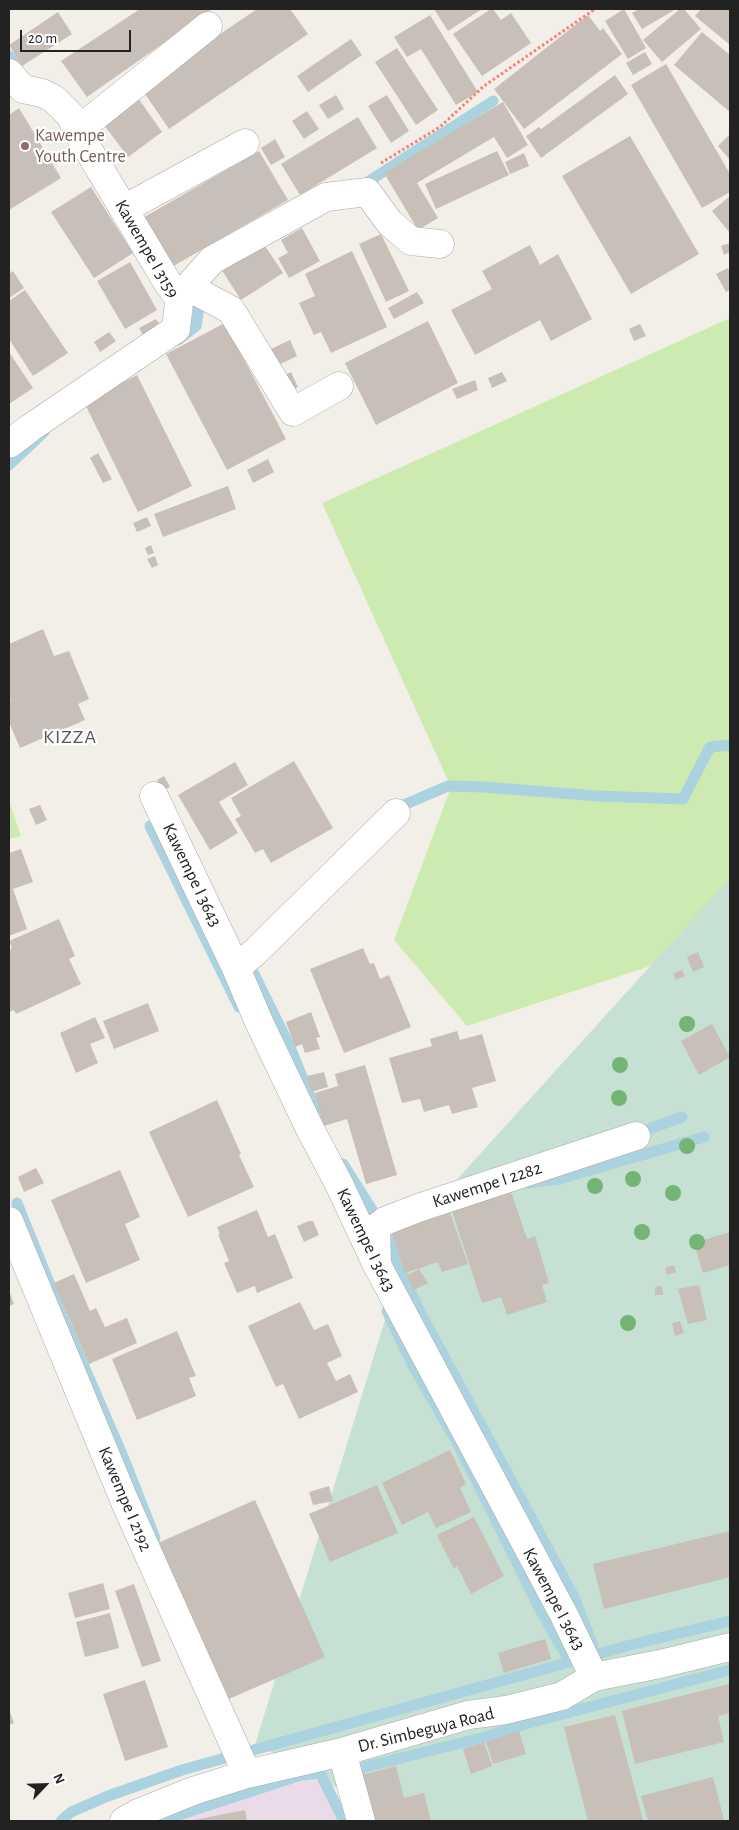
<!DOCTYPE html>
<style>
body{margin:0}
#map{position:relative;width:739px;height:1830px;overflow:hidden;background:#f2efe9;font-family:"Alegreya Sans",sans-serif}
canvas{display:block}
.frame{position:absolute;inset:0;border:10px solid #222;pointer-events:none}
.north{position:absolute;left:20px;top:1760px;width:50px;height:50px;-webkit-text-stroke:4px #fff;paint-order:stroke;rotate:66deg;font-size:14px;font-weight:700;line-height:20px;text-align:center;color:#222}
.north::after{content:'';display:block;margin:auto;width:18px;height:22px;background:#222;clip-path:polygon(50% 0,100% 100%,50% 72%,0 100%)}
.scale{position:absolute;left:20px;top:30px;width:111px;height:22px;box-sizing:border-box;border:2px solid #222;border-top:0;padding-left:6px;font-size:15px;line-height:18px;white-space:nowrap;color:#222;-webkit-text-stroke:4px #fff;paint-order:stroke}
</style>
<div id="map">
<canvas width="739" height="1830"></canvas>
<div class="frame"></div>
<div class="north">N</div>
<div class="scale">20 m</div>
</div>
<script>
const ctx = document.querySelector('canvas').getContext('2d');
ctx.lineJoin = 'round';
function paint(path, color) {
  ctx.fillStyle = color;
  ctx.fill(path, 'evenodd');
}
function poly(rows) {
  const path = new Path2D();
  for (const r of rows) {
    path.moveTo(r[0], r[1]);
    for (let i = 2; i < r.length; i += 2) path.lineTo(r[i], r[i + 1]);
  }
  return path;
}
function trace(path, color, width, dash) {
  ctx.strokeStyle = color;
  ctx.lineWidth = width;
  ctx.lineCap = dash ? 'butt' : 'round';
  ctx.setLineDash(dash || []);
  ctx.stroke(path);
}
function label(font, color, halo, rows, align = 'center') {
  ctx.font = font + ' "Alegreya Sans",sans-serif';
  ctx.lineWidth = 4.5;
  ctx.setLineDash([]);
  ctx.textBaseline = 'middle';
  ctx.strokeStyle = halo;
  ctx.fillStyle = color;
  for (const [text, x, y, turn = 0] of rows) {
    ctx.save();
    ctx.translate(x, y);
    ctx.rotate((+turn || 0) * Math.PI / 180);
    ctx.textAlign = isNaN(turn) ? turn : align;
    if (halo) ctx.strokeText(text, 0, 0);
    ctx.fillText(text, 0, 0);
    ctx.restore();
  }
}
paint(poly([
 [319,1775,341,1821,172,1821]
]), '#ebdbe8');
paint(poly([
 [730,318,730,940,467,1026,394,940,451,787,322,503],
 [9,801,21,836,9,839]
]), '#cdebb0');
paint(poly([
 [730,878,730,1821,388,1821,300,1764,255,1745,413,1228]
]), '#c6e0d4');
trace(poly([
 [9,56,20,72],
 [361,190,369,181,493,101],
 [178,340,196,326,199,308,194,296],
 [9,465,44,432],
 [392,810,448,786,484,787,598,796,683,799,710,747,730,745],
 [150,826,239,1007],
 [246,958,290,1047,320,1121],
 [635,1134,682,1117],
 [343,1164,389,1237,402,1274,420,1312,573,1595,593,1646],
 [527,1183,559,1179,704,1137],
 [17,1203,67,1327,124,1459,155,1538],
 [387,1311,411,1362,459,1446,541,1611,570,1662],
 [357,1770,365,1767,489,1736,525,1724,730,1670],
 [61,1821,71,1812,108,1796,182,1770,634,1644,730,1621],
 [160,1821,301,1775,320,1773,344,1821]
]), '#aad3df', 11);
paint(poly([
 [140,9,212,9,87,97,61,61],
 [257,9,290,9,308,34,169,129,141,88],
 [434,9,482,9,448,31],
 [491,9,493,9,501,20,511,13,531,43,482,76,453,34],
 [624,9,646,48,628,59,605,21],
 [639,9,676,9,642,29,632,13],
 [680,9,684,9,701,29,662,62,643,40],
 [701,9,730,9,730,45,695,16],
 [58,12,72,34,22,66,9,45],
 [430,15,478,92,456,105,421,49,407,57,394,37],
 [588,15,600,31,603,28,622,54,524,129,494,89],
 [702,32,730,55,730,112,674,65],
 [351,39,362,55,308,92,297,76],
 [397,48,438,110,416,125,375,62],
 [645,52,652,64,633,75,626,63],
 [666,64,730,174,730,192,702,208,631,85],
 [615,75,628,94,541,158,526,136,539,127,541,129],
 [136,95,162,132,128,157,101,121],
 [336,95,344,109,328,119,319,105],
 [387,95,409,131,391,143,368,106],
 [503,102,528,145,507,158,494,137,417,183,438,218,418,230,384,173],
 [19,108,61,178,9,210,9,115],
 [307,111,319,129,304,139,292,121],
 [358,117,377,148,300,195,281,164],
 [730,134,730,160,718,146],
 [630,136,699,254,631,294,562,176],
 [275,139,285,157,271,165,261,148],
 [259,151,288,200,170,268,141,219],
 [497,151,509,175,436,209,425,184],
 [524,153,529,166,510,174,505,162],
 [91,187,133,253,94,278,51,212],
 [730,196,730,233,712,211],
 [302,228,320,261,289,278,278,258,288,253,281,240],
 [381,234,409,291,386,302,359,244],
 [263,243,283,273,241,300,221,269],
 [730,243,730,252,724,255,721,246],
 [530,245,540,265,558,254,592,319,551,341,540,320,475,355,451,310,492,289,482,271],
 [352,251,387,327,331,353,321,332,314,335,299,303,315,296,305,274],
 [130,262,157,310,125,329,97,281],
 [728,268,730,272,730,290,726,292,716,274],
 [13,271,24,288,9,298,9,274],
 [25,290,68,353,33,376,9,339,9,301],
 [417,292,424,303,394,319,388,308],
 [156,319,161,327,144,337,139,328],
 [428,321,458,383,376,425,345,363],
 [225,323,286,439,227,470,166,354],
 [640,324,646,336,634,341,629,329],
 [109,332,116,341,100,352,94,342],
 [290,340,297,356,276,366,269,350],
 [9,352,33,388,9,404],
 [291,372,298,387,290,391,283,376],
 [502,372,507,381,492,388,488,378],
 [137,375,192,486,138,512,84,402],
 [475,380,478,390,457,399,452,389],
 [98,453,112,479,103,483,90,458],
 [268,459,274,472,253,483,247,470],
 [228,486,236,509,163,537,154,514],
 [147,517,151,526,137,532,133,523],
 [151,545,154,553,148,555,145,548],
 [155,556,158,565,152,568,147,559],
 [43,629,54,656,69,651,89,699,78,704,85,720,20,748,9,722,9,702,11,701,9,697,9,644],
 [294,761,333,828,271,863,263,849,255,853,235,819,241,816,231,798],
 [235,762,248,785,219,802,238,833,210,850,178,795],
 [164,776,170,787,162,791,157,780],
 [40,805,47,820,36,825,29,809],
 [21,849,33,882,13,889,27,929,9,936,9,853],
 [59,919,75,956,69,959,81,984,16,1014,14,1010,9,1012,9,950,12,948,9,941],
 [363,948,370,964,374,963,380,979,389,975,411,1027,344,1053,310,969],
 [698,952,704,967,693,972,687,957],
 [682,970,685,976,676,980,673,974],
 [148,1003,159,1031,114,1049,103,1021],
 [311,1012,320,1037,316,1038,320,1049,305,1053,302,1044,295,1047,286,1022],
 [95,1017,105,1038,90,1044,98,1063,76,1073,60,1033],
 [712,1024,730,1057,699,1075,681,1041],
 [457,1031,460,1040,482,1034,496,1081,472,1088,478,1107,452,1114,449,1105,424,1112,420,1099,402,1103,389,1058,432,1046,430,1039],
 [365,1065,397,1175,366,1184,347,1119,324,1126,315,1093,338,1086,335,1074],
 [324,1072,328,1087,311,1092,307,1076],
 [217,1100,241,1154,239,1155,254,1187,188,1217,149,1132],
 [36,1168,44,1183,24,1192,18,1177],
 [120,1170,140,1217,125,1224,140,1260,86,1283,51,1200],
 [511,1192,527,1239,535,1236,549,1283,542,1285,547,1302,507,1315,501,1297,482,1303,452,1211],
 [257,1210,268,1237,275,1234,293,1278,257,1293,255,1286,237,1293,224,1263,229,1261,218,1234,220,1234,217,1227],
 [450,1213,468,1264,442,1272,438,1262,405,1273,392,1232],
 [309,1221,313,1221,319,1235,304,1242,297,1226],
 [730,1232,730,1265,703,1273,694,1243],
 [674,1265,676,1272,667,1275,665,1268],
 [419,1269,428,1283,414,1290,406,1276],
 [74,1274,90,1311,96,1308,105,1327,127,1318,137,1343,89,1364,54,1283],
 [699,1285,707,1320,688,1324,678,1289],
 [662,1286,663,1295,655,1295,655,1287],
 [9,1290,14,1304,9,1306],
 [300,1302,314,1330,328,1324,342,1356,327,1363,336,1381,350,1374,358,1392,299,1419,283,1384,276,1387,248,1326],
 [680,1321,684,1333,675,1336,672,1323],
 [177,1331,196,1376,189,1378,196,1396,137,1420,112,1359],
 [450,1450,466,1484,460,1488,471,1512,436,1528,428,1512,402,1525,382,1483],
 [377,1485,398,1533,330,1562,309,1514],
 [329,1486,333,1501,313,1505,309,1492],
 [255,1500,325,1657,229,1699,158,1543],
 [474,1517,504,1576,471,1594,457,1566,454,1569,437,1535],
 [730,1531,730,1577,604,1609,593,1564],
 [103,1583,110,1609,75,1618,68,1593],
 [134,1584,161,1661,142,1667,115,1591],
 [110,1613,119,1648,85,1657,76,1622],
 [545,1639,551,1659,504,1673,498,1653],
 [145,1680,168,1747,125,1761,103,1694],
 [729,1684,730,1713,718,1716,724,1742,635,1764,622,1711],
 [9,1710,14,1723,9,1725],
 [615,1715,643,1820,588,1821,564,1727],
 [519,1731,526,1754,493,1764,486,1742],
 [484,1742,492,1766,471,1774,463,1749],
 [396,1766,404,1798,424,1793,431,1821,373,1821,361,1775],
 [713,1777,724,1820,648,1821,641,1796],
 [245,1810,247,1821,194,1821,194,1820]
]), '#c7bfb8');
const minor = poly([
 [9,73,23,89,42,93,54,99,71,116,77,131,169,285,177,295,179,303,176,329,30,428,9,444],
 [77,131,208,26],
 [124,209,245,143],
 [188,287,231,310,293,412,339,386],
 [177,295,188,287,212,260,326,197,367,192,390,223,411,241,440,244],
 [154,796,236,968,259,1022,310,1129,339,1184,377,1265,564,1615,594,1677],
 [236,968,254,953,396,813],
 [9,1221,125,1502,247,1774],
 [377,1261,376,1228,385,1221,418,1208,636,1136],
 [342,1752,361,1821],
 [124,1821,136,1814,193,1791,247,1774,342,1752,468,1715,506,1710,562,1696,594,1677,660,1664,730,1647]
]);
trace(minor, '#a9a9a9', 29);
trace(poly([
 [381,163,440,127,484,86,595,9]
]), '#fa8072', 3, [2.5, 2.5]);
trace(minor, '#fff', 28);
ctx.fillStyle = '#74b475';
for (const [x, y] of [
 [687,1024],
 [620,1065],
 [619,1098],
 [687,1146],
 [633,1179],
 [595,1186],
 [673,1193],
 [642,1232],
 [697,1242],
 [628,1323]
]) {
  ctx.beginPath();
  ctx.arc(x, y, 8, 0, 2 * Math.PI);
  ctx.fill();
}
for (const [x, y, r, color] of [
 [25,146,5,"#8d6e63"]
]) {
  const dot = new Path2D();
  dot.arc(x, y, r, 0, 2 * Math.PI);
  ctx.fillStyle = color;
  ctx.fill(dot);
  trace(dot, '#fff', 2);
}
label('18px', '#785e54', '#fff', [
 ["Kawempe",35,136],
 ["Youth Centre",35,157]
], 'left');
label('18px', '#222', '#fff', [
 ["Kawempe I 3159",147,249,60],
 ["Kawempe I 3643",192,875,64],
 ["Kawempe I 2282",487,1185,-18],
 ["Kawempe I 3643",366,1240,64],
 ["Kawempe I 2192",125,1499,67],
 ["Kawempe I 3643",554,1599,62],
 ["Dr. Simbeguya Road",426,1730,-14]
]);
ctx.letterSpacing = '1px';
label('20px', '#555', '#fff', [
 ["KIZZA",70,737]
]);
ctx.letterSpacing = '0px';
</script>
